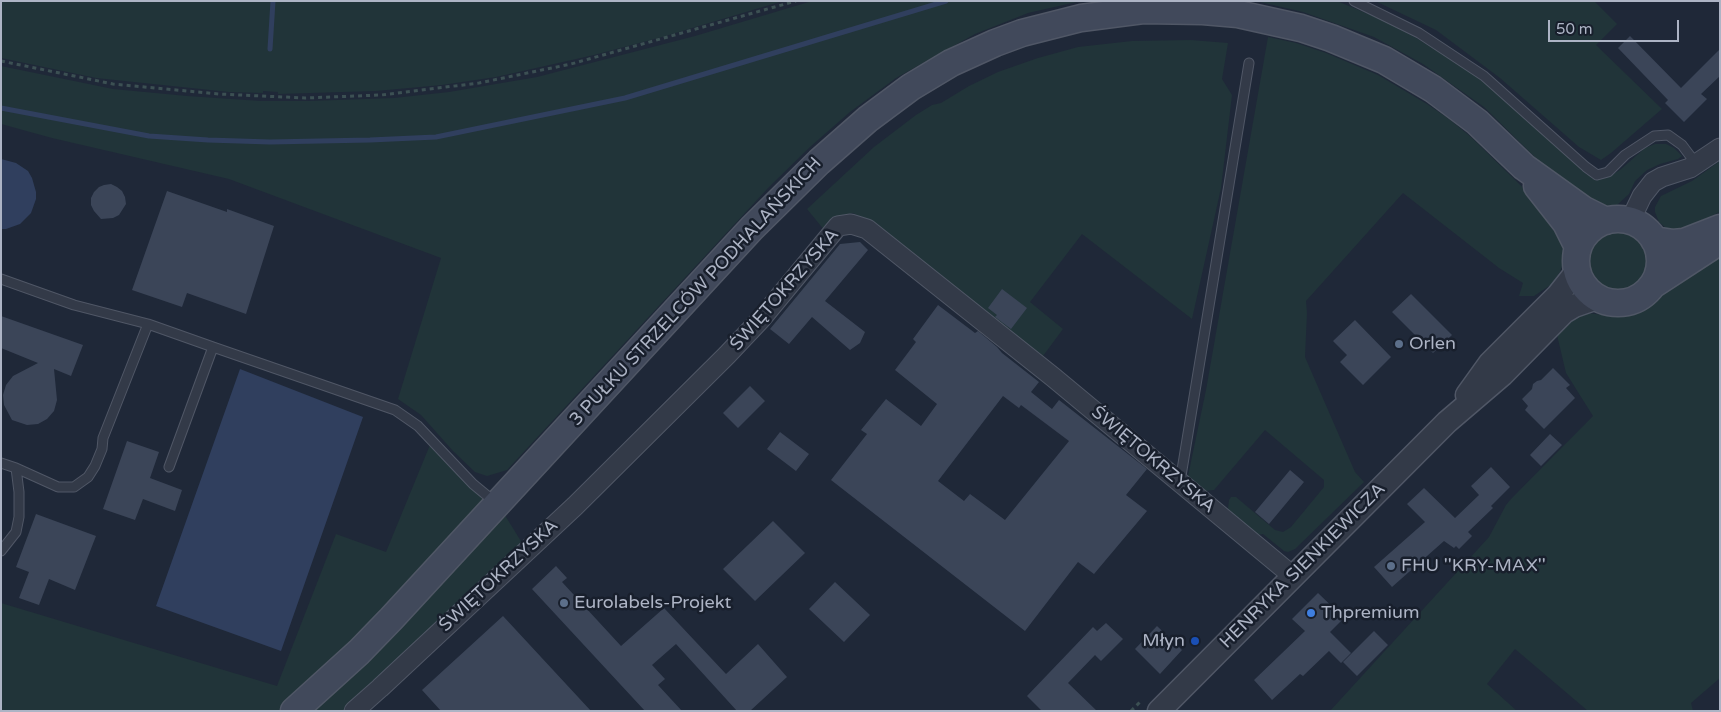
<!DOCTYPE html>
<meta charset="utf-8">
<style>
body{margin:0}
#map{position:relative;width:1721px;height:712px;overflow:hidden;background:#1f2838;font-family:"Varela Round",sans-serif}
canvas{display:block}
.frame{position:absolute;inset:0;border:2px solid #adb4c5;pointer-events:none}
.scale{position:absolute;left:1548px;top:20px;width:131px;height:22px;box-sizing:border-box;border:2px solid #adb4c5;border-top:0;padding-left:6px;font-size:15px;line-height:18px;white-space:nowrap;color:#adb4c5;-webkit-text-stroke:4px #181f2c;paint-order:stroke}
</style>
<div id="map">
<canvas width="1721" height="712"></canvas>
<div class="frame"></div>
<div class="scale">50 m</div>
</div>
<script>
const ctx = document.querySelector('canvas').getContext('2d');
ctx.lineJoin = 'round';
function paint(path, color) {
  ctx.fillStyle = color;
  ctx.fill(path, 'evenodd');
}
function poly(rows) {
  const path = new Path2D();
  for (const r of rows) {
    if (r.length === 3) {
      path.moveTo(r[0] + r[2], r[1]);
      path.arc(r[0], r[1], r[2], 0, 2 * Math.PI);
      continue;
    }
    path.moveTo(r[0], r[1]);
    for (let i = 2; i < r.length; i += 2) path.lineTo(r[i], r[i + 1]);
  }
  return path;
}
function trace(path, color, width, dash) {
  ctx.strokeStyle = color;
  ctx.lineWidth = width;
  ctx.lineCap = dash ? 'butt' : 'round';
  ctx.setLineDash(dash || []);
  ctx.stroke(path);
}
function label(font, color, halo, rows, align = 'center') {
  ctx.font = font + ' "Varela Round",sans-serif';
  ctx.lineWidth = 5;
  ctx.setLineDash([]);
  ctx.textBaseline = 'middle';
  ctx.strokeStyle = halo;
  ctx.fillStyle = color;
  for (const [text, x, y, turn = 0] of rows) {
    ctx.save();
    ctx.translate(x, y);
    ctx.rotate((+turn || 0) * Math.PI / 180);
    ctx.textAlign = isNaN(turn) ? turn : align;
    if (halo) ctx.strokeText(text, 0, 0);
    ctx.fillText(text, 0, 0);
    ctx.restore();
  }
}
paint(poly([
 [1,1,783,1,662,37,594,55,496,77,442,85,376,91,278,94,278,92,263,91,263,93,229,92,96,78,1,58],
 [812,1,1081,1,1028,13,975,34,896,78,850,112,810,147,768,188,507,470,487,476,475,472,453,451,421,415,398,399,441,258,229,179,52,138,1,124,1,66,113,89,187,96,261,101,308,101,394,98,449,92,537,77,695,36],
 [1256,1,1337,1,1385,21,1418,39,1475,75,1515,107,1586,174,1594,178,1601,179,1610,176,1620,170,1645,148,1655,144,1666,144,1674,148,1682,156,1678,159,1660,164,1647,170,1635,181,1629,194,1617,205,1609,207,1595,205,1547,169,1484,107,1423,64,1374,37,1303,12],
 [1375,1,1594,1,1617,24,1596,45,1662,109,1611,153,1601,160,1579,147,1500,78,1436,30],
 [1268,37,1296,43,1326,53,1378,75,1427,104,1449,119,1471,137,1549,213,1563,244,1563,263,1560,272,1552,284,1534,296,1519,296,1523,283,1499,268,1403,193,1306,301,1307,313,1305,357,1355,472,1364,482,1295,549,1288,552,1284,551,1263,534,1257,535,1229,512,1228,508,1229,500,1231,497,1236,497,1275,530,1283,532,1291,527,1324,487,1324,480,1265,430,1214,490,1205,491,1188,476,1206,390],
 [1191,40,1228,43,1222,79,1232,95,1221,188,1192,319,1082,234,1030,302,1063,329,1043,356,1008,332,867,221,853,213,841,217,825,231,807,209,874,147,916,115,932,105,941,103,969,86,998,72,1038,58,1078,47,1132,41],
 [1720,161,1720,212,1678,231,1666,228,1659,222,1655,212,1655,207,1661,196,1692,181],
 [1618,261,29],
 [1720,256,1720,678,1691,703,1693,711,1588,711,1515,649,1487,684,1517,711,1330,711,1489,537,1506,505,1511,499,1593,416,1566,373,1557,335,1578,316,1587,313,1621,317,1635,314,1652,305,1662,293],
 [432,440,498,504,527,551,354,711,1,711,1,603,277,686,336,534,386,552]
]), '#213439');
paint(poly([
 [1,159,16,163,28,171,32,178,36,192,36,199,31,213,20,224,6,229,1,229],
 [240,369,363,417,281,651,156,606]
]), '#303f5e');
trace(poly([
 [270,49,273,1],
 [1,108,149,136,208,140,270,142,370,140,436,137,625,98,946,1]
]), '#303f5e', 5);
paint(poly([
 [1630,36,1681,88,1720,49,1720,76,1701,94,1707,99,1684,122,1665,103,1668,100,1618,48],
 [111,184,117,187,122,191,125,197,126,204,119,215,113,218,101,219,94,211,91,205,91,198,94,192,99,187,104,185],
 [167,191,227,212,227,209,274,226,246,314,187,293,182,307,132,290],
 [860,242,868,250,825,301,865,332,860,343,850,350,812,317,789,344,770,329,840,244],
 [1002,289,1027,308,1011,329,995,317,997,315,988,308],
 [1411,294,1452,335,1433,353,1392,312],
 [938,305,975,333,978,331,997,347,1002,353,1039,382,1031,392,1052,409,1059,400,1147,469,1126,495,1147,511,1094,574,1078,562,1025,631,831,480,867,434,861,430,886,399,921,426,937,404,895,370,916,342,913,339],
 [1003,396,1019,408,1021,405,1069,441,1005,520,970,494,964,501,938,481],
 [1,316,83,345,71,376,54,369,57,400,54,411,47,419,38,424,27,425,12,420,4,405,3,395,6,385,13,376,38,363,1,348],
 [1355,320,1391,357,1363,385,1340,362,1347,355,1333,341],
 [1553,368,1570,385,1566,388,1575,398,1544,429,1525,410,1528,406,1522,399,1532,389,1533,384,1537,381,1541,380],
 [750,386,765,401,738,428,723,413],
 [780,432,809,454,796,471,767,449],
 [1550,434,1562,445,1541,466,1530,455],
 [127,441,159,452,150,478,182,490,175,511,143,499,135,520,103,509],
 [1491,467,1510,487,1491,506,1493,508,1468,532,1472,536,1459,549,1456,546,1454,548,1444,541,1392,587,1374,567,1425,522,1407,504,1424,488,1455,518,1479,495,1471,486],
 [1290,470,1304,482,1269,524,1255,512],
 [36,514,96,536,75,590,49,579,39,605,19,598,29,572,16,567],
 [773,521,805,553,755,601,723,569],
 [556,566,567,578,562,582,621,646,664,608,726,674,758,644,787,677,750,711,737,711,676,644,652,665,665,679,658,685,682,711,645,711,532,589],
 [835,582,870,615,844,642,809,609],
 [1318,593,1344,618,1330,632,1351,653,1341,663,1329,651,1303,676,1300,674,1272,700,1254,680,1305,631,1292,619],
 [503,616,591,711,441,711,422,690],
 [1106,623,1123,639,1101,661,1095,655,1068,683,1097,711,1042,711,1027,696,1093,627,1097,631],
 [1157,626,1182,650,1160,674,1135,649],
 [1374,631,1388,645,1357,676,1343,662]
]), '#3b4558');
const service = poly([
 [1354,1,1419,33,1484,76,1586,167,1597,175,1608,172,1625,155,1654,136,1668,135,1682,145,1697,165],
 [1,279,74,305,148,324,213,347,169,467],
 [213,347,395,410,418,426,473,484,496,503],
 [1,463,16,468,19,492,19,517,16,532,1,551],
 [16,468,58,487,74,487,88,477,95,466,102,449,103,438,148,324],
 [1180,482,1249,63]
]);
const minor = poly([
 [1630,221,1642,196,1653,182,1662,177,1690,168,1720,148],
 [354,711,380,688,575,506,727,355,761,319,838,226,851,224,867,229,1053,377,1294,577]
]);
const tertiary = poly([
 [1467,395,1490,363,1558,295,1577,271],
 [1159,711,1447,422,1502,375,1564,312,1574,306,1597,298]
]);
const secondary = poly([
 [1537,186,1566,223,1578,247],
 [1618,261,42],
 [1654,240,1673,243,1684,242,1720,228],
 [1654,284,1720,241],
 [294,711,359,652,391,619,752,228,819,162,868,119,911,87,951,63,995,43,1022,33,1081,18,1143,10,1203,11,1238,14,1301,28,1331,38,1384,60,1433,89,1477,122,1524,167,1584,210,1606,221]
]);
trace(service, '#505766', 11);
trace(minor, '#505766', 21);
trace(tertiary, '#505766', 25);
trace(secondary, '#505766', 29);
trace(poly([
 [1,61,113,84,219,94,305,98,381,95,479,83,571,64,796,1],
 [1131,711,1141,701]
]), '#3c5053', 3, [4, 4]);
trace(service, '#333a48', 9);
trace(minor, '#333a48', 19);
trace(tertiary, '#333a48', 22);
trace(secondary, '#41495b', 26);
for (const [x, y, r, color] of [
 [1399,344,5,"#5c6f8a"],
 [1391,566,5,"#5c6f8a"],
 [564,603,5,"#5c6f8a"],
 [1311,613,5,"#3f7fe0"],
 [1195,641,5,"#1a4fb4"]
]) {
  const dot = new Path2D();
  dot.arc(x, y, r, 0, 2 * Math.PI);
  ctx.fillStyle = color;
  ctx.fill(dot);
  trace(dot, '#181f2c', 2);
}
label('18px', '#adb4c5', '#181f2c', [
 ["ŚWIĘTOKRZYSKA",785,290,-49],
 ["3 PUŁKU STRZELCÓW PODHALAŃSKICH",696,292,-47],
 ["ŚWIĘTOKRZYSKA",1153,460,40],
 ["HENRYKA SIENKIEWICZA",1303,566,-45],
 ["ŚWIĘTOKRZYSKA",499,576,-43]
]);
label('18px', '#adb4c5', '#181f2c', [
 ["Orlen",1409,344],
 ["FHU ''KRY-MAX''",1401,566],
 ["Eurolabels-Projekt",574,603],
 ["Thpremium",1321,613],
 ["Młyn",1185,641,"right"]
], 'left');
</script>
